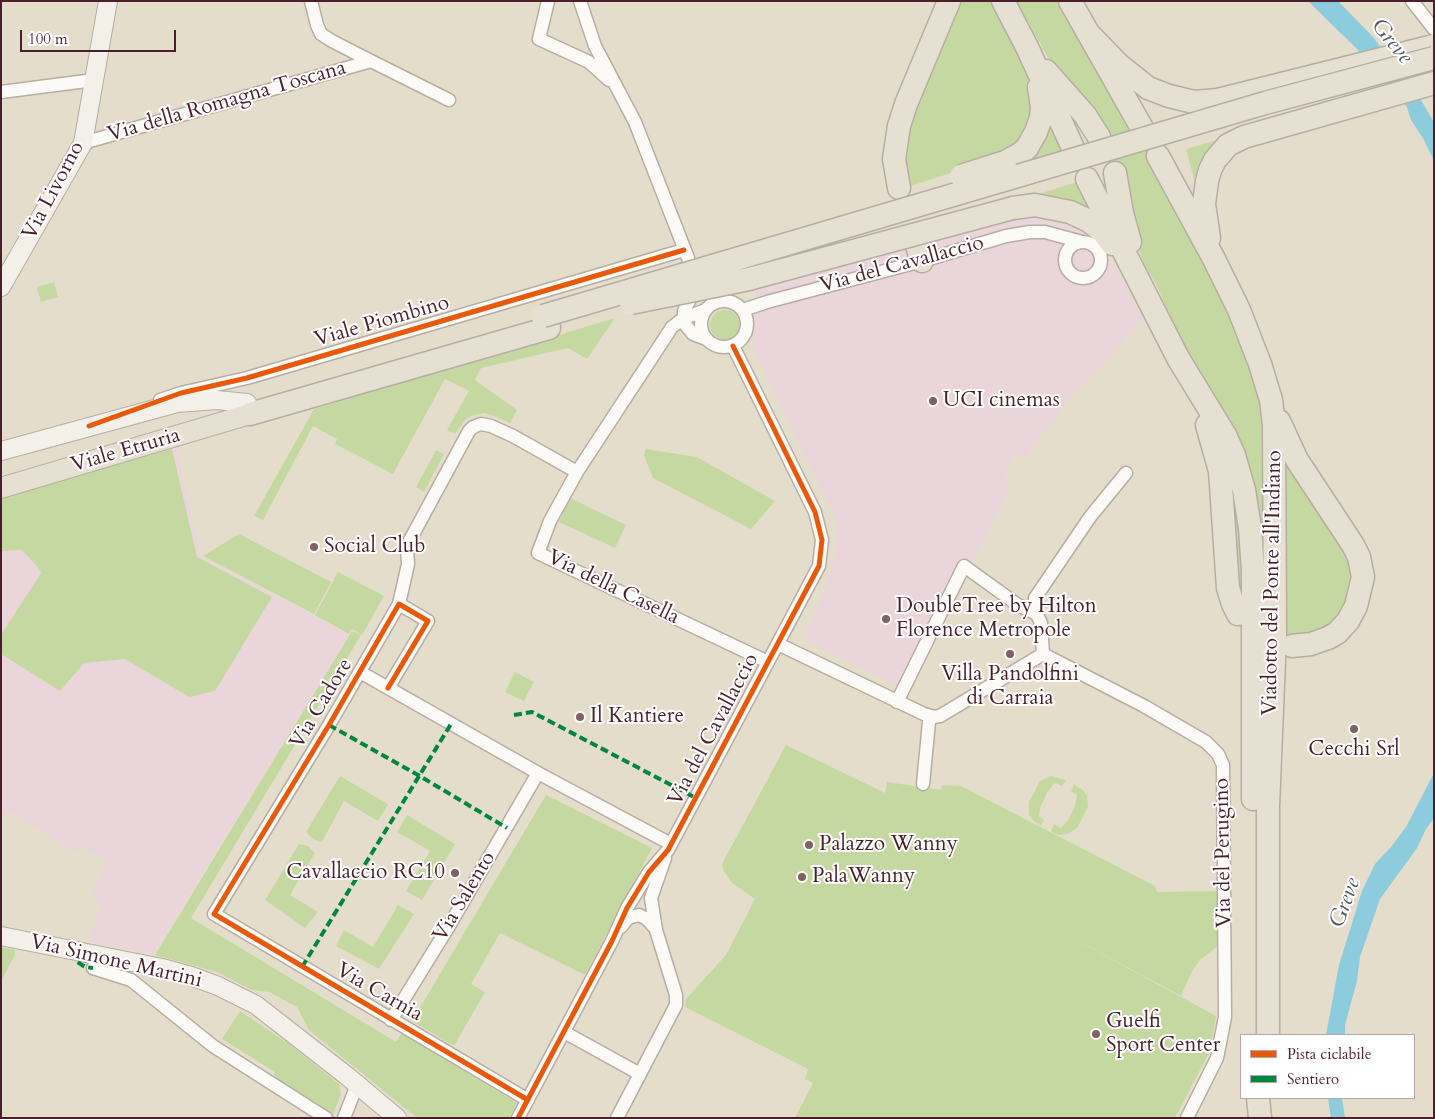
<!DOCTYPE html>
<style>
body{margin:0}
#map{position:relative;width:1435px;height:1119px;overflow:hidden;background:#e4ddcc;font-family:Cardo,serif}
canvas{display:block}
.frame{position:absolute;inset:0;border:2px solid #4a1f2b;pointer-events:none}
.legend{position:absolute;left:1240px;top:1034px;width:175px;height:65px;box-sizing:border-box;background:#fff;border:1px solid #b7a5aa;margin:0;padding:6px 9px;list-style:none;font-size:15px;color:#4a1f2b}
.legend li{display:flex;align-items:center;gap:10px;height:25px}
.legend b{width:25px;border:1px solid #b7a5aa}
.scale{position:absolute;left:20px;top:30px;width:156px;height:22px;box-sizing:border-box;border:2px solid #4a1f2b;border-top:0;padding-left:6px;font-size:15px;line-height:18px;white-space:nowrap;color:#4a1f2b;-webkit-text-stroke:4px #fff;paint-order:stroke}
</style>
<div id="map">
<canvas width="1435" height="1119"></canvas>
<div class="frame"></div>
<ul class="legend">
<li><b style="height:6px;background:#e8590c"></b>Pista ciclabile</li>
<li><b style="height:6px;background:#00873e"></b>Sentiero</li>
</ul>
<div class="scale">100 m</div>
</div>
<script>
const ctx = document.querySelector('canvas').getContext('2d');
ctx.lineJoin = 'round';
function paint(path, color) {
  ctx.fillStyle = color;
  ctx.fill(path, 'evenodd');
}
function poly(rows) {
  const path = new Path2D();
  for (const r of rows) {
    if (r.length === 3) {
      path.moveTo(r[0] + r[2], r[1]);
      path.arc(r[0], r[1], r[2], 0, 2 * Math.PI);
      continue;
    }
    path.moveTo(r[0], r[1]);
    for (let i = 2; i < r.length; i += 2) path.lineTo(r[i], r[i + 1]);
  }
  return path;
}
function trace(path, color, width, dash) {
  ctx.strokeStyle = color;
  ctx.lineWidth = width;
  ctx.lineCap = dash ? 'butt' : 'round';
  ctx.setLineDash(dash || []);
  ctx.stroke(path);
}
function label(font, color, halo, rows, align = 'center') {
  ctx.font = font + ' Cardo,serif';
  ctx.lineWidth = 4;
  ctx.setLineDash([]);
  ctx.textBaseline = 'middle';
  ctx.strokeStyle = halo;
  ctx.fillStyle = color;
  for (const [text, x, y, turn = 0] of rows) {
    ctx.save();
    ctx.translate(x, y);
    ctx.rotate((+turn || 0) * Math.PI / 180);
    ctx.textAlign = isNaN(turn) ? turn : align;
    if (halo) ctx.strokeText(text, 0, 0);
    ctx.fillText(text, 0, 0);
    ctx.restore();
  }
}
paint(poly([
 [1022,215,1052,215,1085,228,1101,242,1143,320,1076,391,1024,458,1015,453,1005,473,1010,487,908,692,805,639,836,556,837,522,753,347,756,288],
 [176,446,201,557,349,635,153,954,88,941,101,906,92,893,108,862,81,846,77,853,8,811,1,824,1,495]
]), '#ead6da');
paint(poly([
 [956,1,990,1,1002,20,1034,88,1028,135,992,160,907,187,904,132],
 [1016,1,1064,1,1181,211,1214,277,1264,405,1271,540,1257,546,1207,399,1157,286,1142,260,1118,168,1106,137,1063,84],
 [1049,108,1069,150,1018,165],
 [1235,135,1199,197,1186,149],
 [1083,180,1104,223,1023,199],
 [54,282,58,297,41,302,37,287],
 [725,325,15],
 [615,318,587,359,568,348,481,368,475,380,517,410,510,423,491,415,484,413,474,415,466,419,455,434,447,430,469,391,445,379,393,474,335,444,337,439,313,426,263,520,254,516,314,409],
 [1280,440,1344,545,1354,572,1350,601,1328,630,1283,638,1287,598],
 [172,449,197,557,272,597,215,691,189,697,125,659,84,663,60,691,1,654,1,635,41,573,37,566,22,550,1,551,1,496],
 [646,449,697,457,775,501,751,529,653,478,644,455],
 [436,450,444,454,424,492,416,487],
 [1232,474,1239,504,1247,613,1236,593,1231,513],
 [570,498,626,525,615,548,559,522],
 [239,534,331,582,314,614,203,556],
 [338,572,384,596,362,635,352,629,349,634,315,615],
 [352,631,361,635,191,918,396,1042,402,1033,517,1103,509,1118,417,1118,309,1030,297,1007,269,992,252,990,217,972,155,955],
 [515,672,534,682,524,701,505,692],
 [786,745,885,793,887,782,941,790,942,785,961,786,1155,886,1157,892,1217,891,1218,946,1201,959,1193,969,1181,996,1054,928,1216,1016,1210,1051,1175,1118,795,1118,813,1083,805,1079,808,1069,685,1007,685,1000,726,955,755,899,732,883,723,870,722,864],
 [340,776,388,804,378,821,344,801,322,842,313,839,306,832],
 [1051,776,1066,780,1062,786,1055,783,1048,791,1041,805,1039,816,1044,820,1041,826,1035,822,1029,815,1029,802,1040,781],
 [1074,784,1084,791,1087,796,1088,807,1077,828,1068,834,1058,835,1051,831,1054,824,1061,828,1069,819,1075,806,1077,795,1071,791],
 [546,795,652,848,585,975,500,933,471,984,485,992,454,1046,412,1021],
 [407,815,455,844,422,900,406,891,430,851,397,832],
 [299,844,308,846,315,853,290,895,318,912,305,928,265,900],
 [398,905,414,914,379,969,336,946,344,930,373,947],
 [1,947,15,950,15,955,1,981],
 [240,1011,289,1044,339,1084,341,1094,333,1115,273,1076,275,1072,222,1039]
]), '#c6d8a1');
paint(poly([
 [1308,1,1338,1,1373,37,1422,102,1434,122,1434,161,1424,140,1411,120,1407,107,1357,49],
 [1434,773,1434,818,1426,829,1417,848,1380,899,1360,957,1357,981,1345,1025,1345,1035,1326,1035,1339,965,1362,891,1375,864,1391,847,1406,827],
 [1328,1098,1342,1098,1345,1118,1331,1118]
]), '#8cccdd');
const street = poly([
 [311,1,317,25,321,34,332,41,371,61],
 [548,1,539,39,589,62,609,80],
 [580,1,595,46,635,122,688,258],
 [1412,1,1434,29],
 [1,92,94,80],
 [83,143,371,61,449,100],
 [1083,260,18],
 [690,299,684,311,684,323,693,334,706,339],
 [724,324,23],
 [706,310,684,318,672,327,577,472,550,521,538,553,768,662],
 [743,310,767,302,922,261,1006,236,1030,232,1045,232,1082,242],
 [160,400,181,393,247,378,684,250],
 [399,604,408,564,407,549,410,540,469,431,473,427,481,424,491,426,513,436,577,472],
 [778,644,924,714,934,717,940,716,1043,654],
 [1043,654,1144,706,1206,742,1218,754,1223,765,1225,1017,1217,1058,1187,1118],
 [1043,654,1041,623,1034,608,1035,598,1090,517,1126,473],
 [360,672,538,773,671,844],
 [388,688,428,621,399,604,329,725,214,914,528,1100],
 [897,702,964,566,1018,605,1037,614],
 [923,784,929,722,931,717],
 [621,927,628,918,639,915,647,919,655,928],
 [93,968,131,980,213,1046,326,1118],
 [391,1020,449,926,538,773],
 [564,1032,640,1074],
 [344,1118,357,1085],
 [518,1118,612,941,627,908,649,872,668,850,819,566,822,540,815,512,733,346],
 [617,1118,676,1005,676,995,656,930,651,898,665,858]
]);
const secondary = poly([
 [1,287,83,143,108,1],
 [1,451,177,403,217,400,247,403],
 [1,936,162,968,191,976,218,986,256,1005,347,1076,397,1118]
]);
const primary = poly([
 [1,488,250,414]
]);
const highway = poly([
 [1003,1,1027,47,1072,146],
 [1070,1,1143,130],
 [1087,32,1118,64,1148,88,1169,96,1194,102,1218,100,1434,46],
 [1046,71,1085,115,1099,137],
 [1158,156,1214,259,1239,310,1260,364,1271,400,1274,425,1275,636,1268,806,1268,1035],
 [1005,162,1020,154,1027,148,1036,132,1041,118,1042,107,1039,87],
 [1115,173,1122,213,1130,242],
 [1087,179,1178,358,1225,435,1234,455,1244,490,1250,528,1253,571,1253,799],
 [899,188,894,159,899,126,906,104,949,1],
 [1013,208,1035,205,1070,212,1089,221,1103,232,1112,244],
 [1209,238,1204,204,1207,181,1210,170,1215,160,1228,145,1244,137,1434,83],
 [915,240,922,261],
 [250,414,549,328],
 [1279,421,1297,460,1353,545,1359,557,1363,577,1356,606,1348,621,1337,633,1328,638,1311,644,1292,646],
 [1207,425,1220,471,1228,588,1233,604,1238,614],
 [1258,1098,1260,1118]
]);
trace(street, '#b6ada3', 15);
trace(secondary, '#b6ada3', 20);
trace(primary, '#b6ada3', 22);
trace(highway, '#b6ada3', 25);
trace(street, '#fbfaf7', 12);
trace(secondary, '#f2f0e9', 18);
trace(primary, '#e6e0d3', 20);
trace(highway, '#e6e0d3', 22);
const highwayBridge = poly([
 [961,176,1005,162],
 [631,303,749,279,1013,208],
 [543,316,1265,103,1434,58]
]);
trace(highwayBridge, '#b6ada3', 25, []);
trace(highwayBridge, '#e6e0d3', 22);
trace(poly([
 [514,715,532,712,696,798],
 [329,725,418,775,507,828],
 [75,951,76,961,85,967,93,968],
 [302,967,451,724]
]), '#00873e', 4, [8, 4]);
trace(poly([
 [89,426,181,393,247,378,684,250],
 [388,688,428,621,399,604,329,725,214,914,528,1100],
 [518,1118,612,941,627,908,649,872,668,850,819,566,822,540,815,512,733,346]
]), '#e8590c', 5);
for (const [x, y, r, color] of [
 [933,401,5,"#806263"],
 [314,547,5,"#806263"],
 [886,619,5,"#806263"],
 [1010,654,5,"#806263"],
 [580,717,5,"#806263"],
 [1354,729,5,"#806263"],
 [809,845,5,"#806263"],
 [455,873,5,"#806263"],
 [802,877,5,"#806263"],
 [1096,1034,5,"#806263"]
]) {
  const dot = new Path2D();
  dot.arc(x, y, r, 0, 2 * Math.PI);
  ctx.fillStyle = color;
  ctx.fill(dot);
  trace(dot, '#fff', 2);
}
label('21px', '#4a1f2b', '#fff', [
 ["Via della Romagna Toscana",227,102,-16],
 ["Via Livorno",54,191,-62],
 ["Via del Cavallaccio",902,265,-15],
 ["Viale Piombino",382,322,-16],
 ["Viale Etruria",126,451,-16],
 ["Viadotto del Ponte all'Indiano",1273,583,-89],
 ["Via della Casella",613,588,26],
 ["Via Cadore",322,704,-59],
 ["Via del Cavallaccio",714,730,-62],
 ["Via del Perugino",1224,853,-91],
 ["Via Salento",465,897,-59],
 ["Via Simone Martini",116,962,13],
 ["Via Carnia",379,993,30]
]);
label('21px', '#4a1f2b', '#fff', [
 ["UCI cinemas",943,401],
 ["Social Club",324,547],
 ["DoubleTree by Hilton",896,607],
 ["Florence Metropole",896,631],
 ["Villa Pandolfini",1010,675,"center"],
 ["di Carraia",1010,699,"center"],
 ["Il Kantiere",590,717],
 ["Cecchi Srl",1354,750,"center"],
 ["Palazzo Wanny",819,845],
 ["Cavallaccio RC10",445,873,"right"],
 ["PalaWanny",812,877],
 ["Guelfi",1106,1022],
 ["Sport Center",1106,1046]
], 'left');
label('italic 22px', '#54596c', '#fff', [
 ["Greve",1391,42,51],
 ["Greve",1346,903,-70]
]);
</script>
